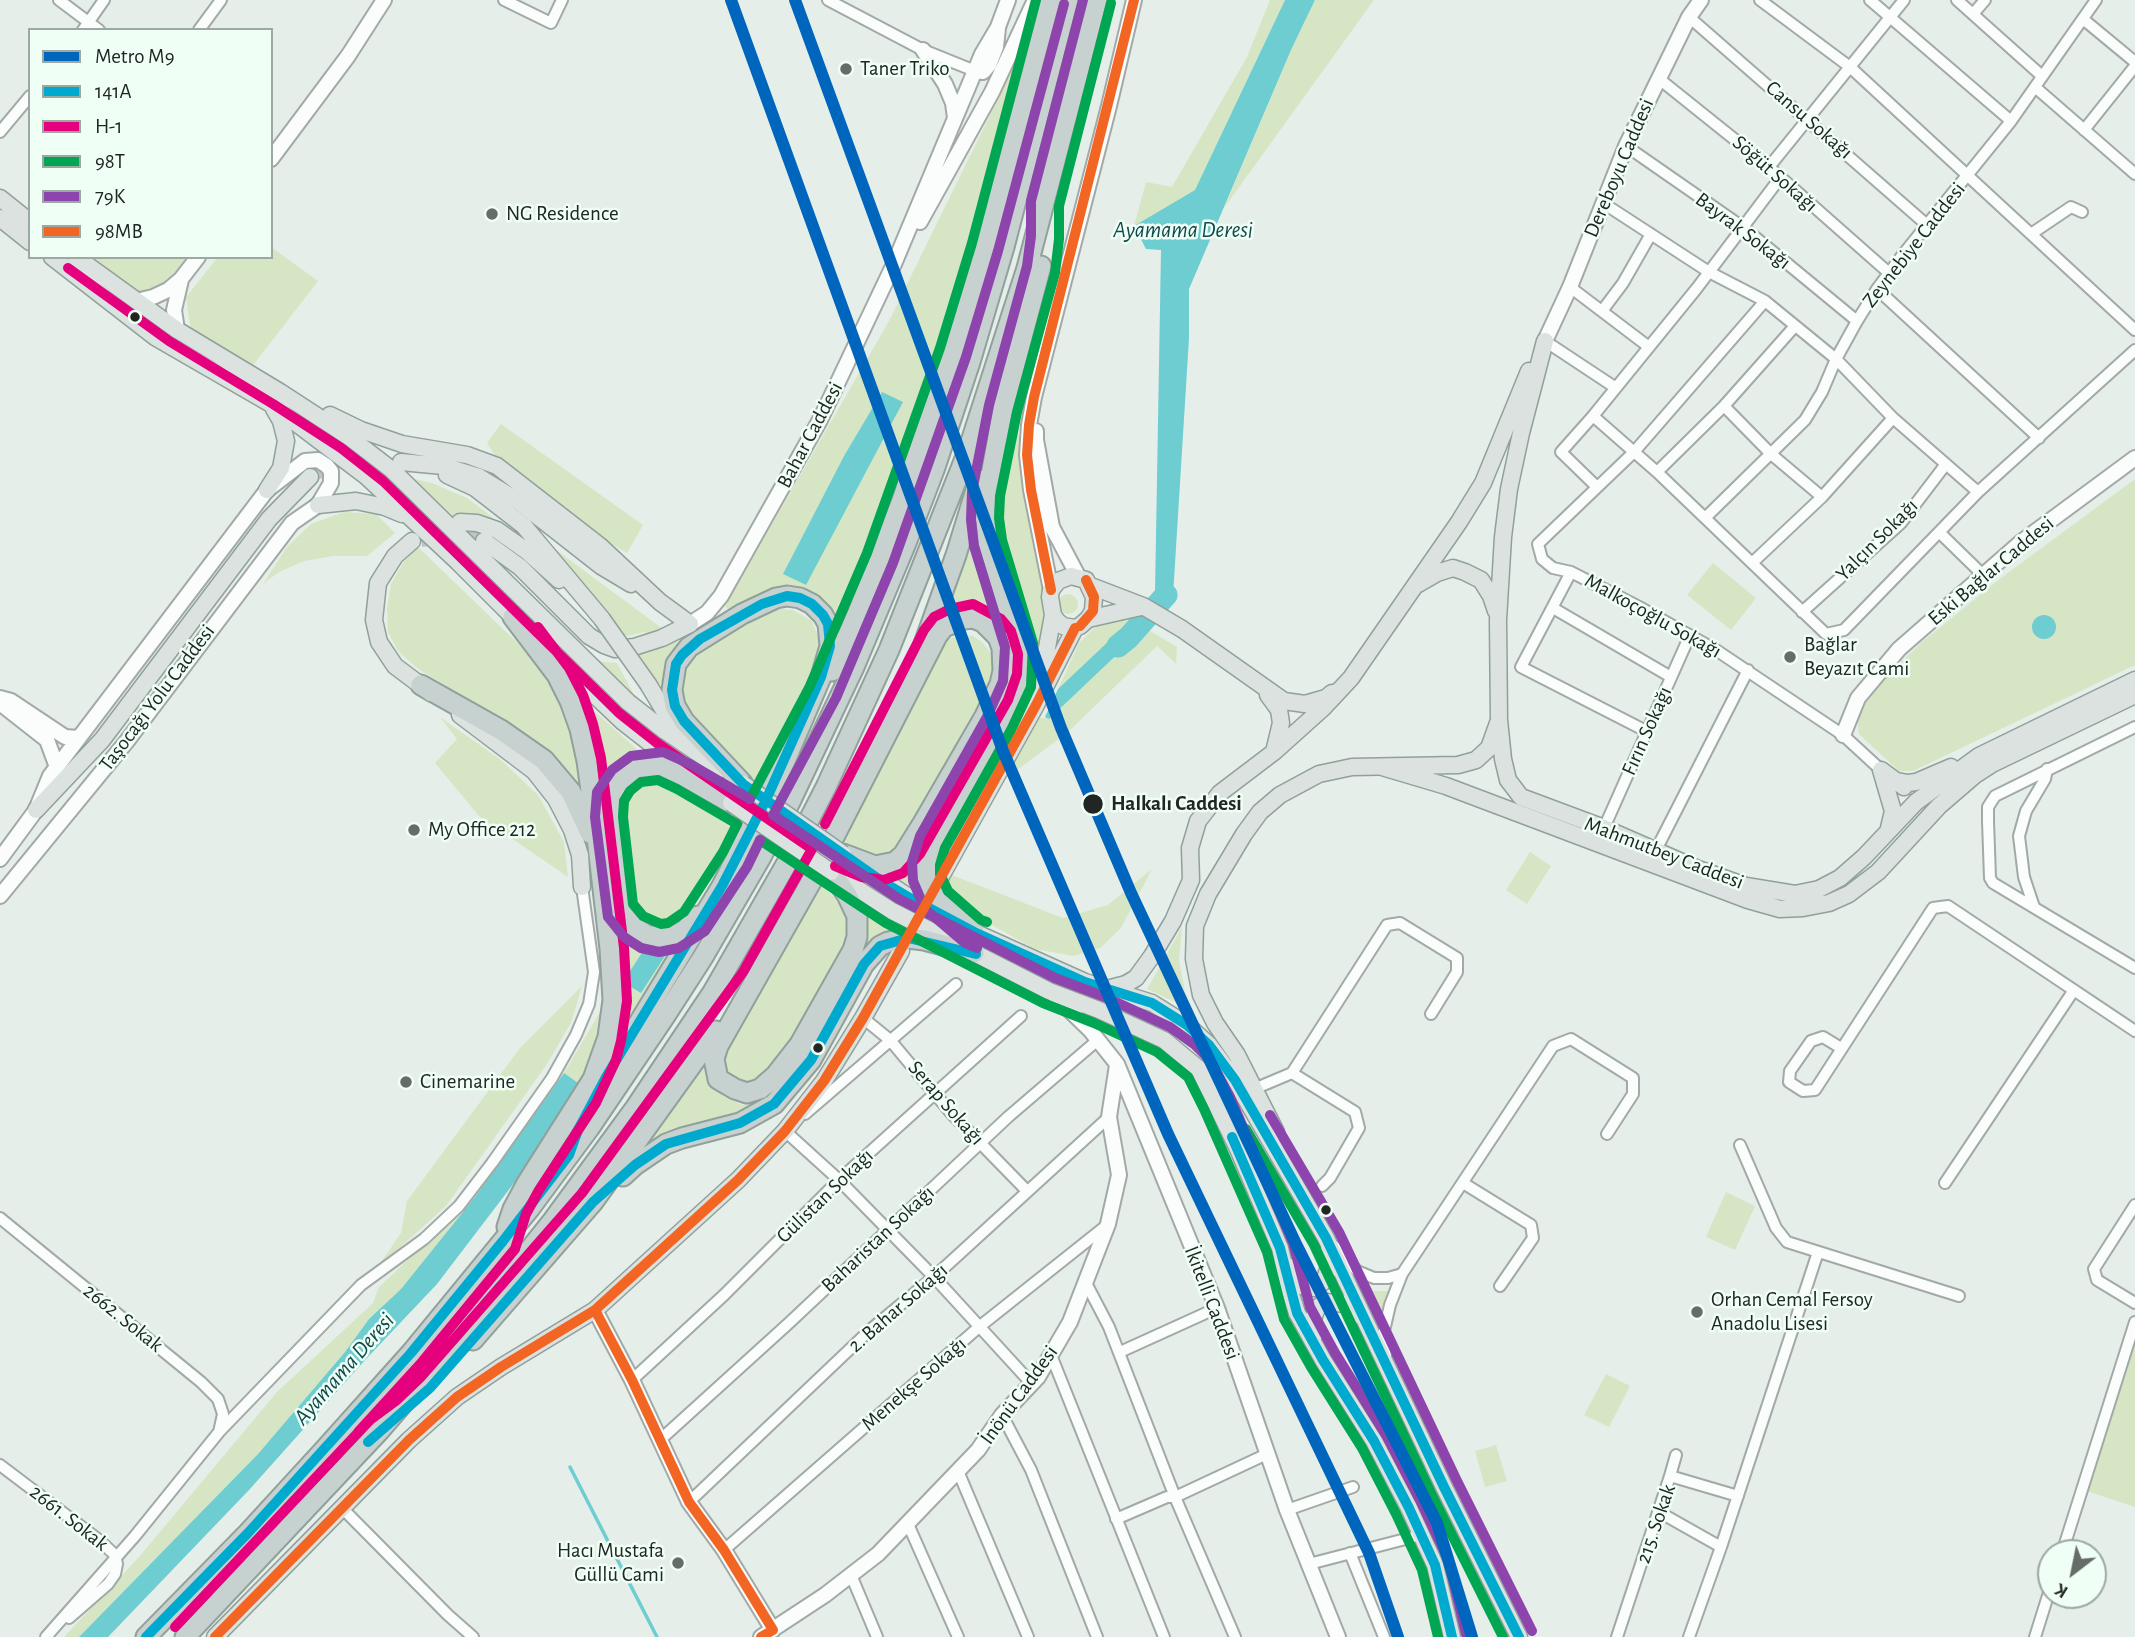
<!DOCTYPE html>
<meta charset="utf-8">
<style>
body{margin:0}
#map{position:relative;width:2135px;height:1637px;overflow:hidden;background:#e5eee9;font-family:"Alegreya Sans",sans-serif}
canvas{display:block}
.legend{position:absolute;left:28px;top:28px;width:245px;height:231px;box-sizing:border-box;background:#effff6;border:2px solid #9da8a2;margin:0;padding:9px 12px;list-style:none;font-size:21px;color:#212623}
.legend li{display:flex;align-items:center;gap:14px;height:35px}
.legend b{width:35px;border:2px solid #9da8a2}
.north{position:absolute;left:2037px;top:1539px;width:70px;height:70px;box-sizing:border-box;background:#effff6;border:2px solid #9da8a2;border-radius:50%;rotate:212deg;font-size:19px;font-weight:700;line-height:28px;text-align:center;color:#212623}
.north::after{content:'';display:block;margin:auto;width:24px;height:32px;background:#666c68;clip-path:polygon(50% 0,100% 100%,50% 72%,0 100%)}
</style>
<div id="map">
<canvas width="2135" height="1637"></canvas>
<ul class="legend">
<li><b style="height:9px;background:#0065bd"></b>Metro M9</li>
<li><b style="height:9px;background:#00a9ce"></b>141A</li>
<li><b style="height:9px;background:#e5007d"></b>H-1</li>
<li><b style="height:9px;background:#00a651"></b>98T</li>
<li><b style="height:9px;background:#8e44ad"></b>79K</li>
<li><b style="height:9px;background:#f26522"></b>98MB</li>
</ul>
<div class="north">K</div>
</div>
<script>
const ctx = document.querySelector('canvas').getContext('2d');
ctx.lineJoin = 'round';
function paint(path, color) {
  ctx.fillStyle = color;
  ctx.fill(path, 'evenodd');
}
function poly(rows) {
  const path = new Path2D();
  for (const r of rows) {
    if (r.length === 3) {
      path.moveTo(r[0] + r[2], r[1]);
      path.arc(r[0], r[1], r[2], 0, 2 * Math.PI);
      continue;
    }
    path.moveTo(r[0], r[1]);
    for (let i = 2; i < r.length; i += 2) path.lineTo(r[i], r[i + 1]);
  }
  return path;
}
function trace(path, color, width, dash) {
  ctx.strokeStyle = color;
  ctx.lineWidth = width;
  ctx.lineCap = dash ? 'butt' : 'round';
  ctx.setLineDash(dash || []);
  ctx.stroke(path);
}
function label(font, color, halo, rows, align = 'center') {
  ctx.font = font + ' "Alegreya Sans",sans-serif';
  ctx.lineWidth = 5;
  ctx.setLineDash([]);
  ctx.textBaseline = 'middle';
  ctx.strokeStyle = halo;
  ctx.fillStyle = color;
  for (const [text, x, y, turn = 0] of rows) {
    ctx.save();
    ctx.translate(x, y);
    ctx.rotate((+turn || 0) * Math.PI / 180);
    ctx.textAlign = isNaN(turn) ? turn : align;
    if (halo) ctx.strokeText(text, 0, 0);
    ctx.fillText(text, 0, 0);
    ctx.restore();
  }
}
paint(poly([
 [1270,0,1285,0,1195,190,1134,226,1146,182,1172,187,1247,57],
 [1315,0,1374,0,1224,208,1291,50],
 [1018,58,1021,59,917,423,840,634,835,618,812,594,731,612,725,606,889,321],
 [844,456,806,585,805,585,784,573],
 [271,247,318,281,251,368,191,332,186,297,218,257,271,257],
 [98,257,186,257,168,283,139,294,96,260],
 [501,424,643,525,627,553,595,534,501,465,487,443],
 [1009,430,1023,437,1026,490,1044,597,1044,631,1039,661,1020,707,1016,704,1026,673,1029,645,995,530,993,505],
 [406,477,432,483,467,498,491,516,507,535,480,520,451,517],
 [2135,479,2135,665,1913,771,1899,771,1859,734,1857,718,1863,699,1922,642,2001,578],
 [344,512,376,514,395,533,367,556,333,556,304,561,279,572,263,584,287,547,311,524],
 [976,520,997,590,1003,626,985,611,969,607,956,609,944,615],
 [532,532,663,629,648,635,645,632,623,637],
 [418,547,533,658,556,691,578,747,584,799,566,770,536,742,417,668,398,651,388,632,387,608,391,584,403,563],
 [1713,563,1756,598,1731,630,1687,595],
 [1068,604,10],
 [772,608,793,610,812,621,819,639,820,659,762,786,729,758,686,710,679,680,688,661,705,645],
 [1132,619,1058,689,1079,643,1094,628,1110,621],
 [1145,628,1177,647,1176,664,1157,646,1068,732,997,785,1039,718,1050,718],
 [962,635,973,636,982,642,991,653,995,668,976,717,898,849,886,859,869,861,844,842,938,647,948,639],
 [676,640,679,645,664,671,663,683,657,685,638,653],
 [584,654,604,662,617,663,637,700],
 [581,699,642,754,643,762,605,792,598,793,590,736],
 [440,717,501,760,538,795,564,842,568,877,479,816,435,763,457,739],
 [661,774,684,785,740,826,689,916,671,928,649,926,637,917,630,903,622,834,620,802,628,788,646,775],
 [915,846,920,851,916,867,925,899,881,873],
 [1530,852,1551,866,1527,904,1506,890],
 [1152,869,1121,928,1100,948,1074,956,1035,949,941,897,949,874,1063,918,1108,905],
 [819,884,835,898,846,918,849,935,843,955,779,1063,755,1083,743,1083,730,1077,723,1065,723,1049],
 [614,907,622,924,691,934,615,1045,620,1025,622,990],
 [860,909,909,934,862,951],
 [1182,927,1179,961,1185,992,1192,1010,1147,989],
 [582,986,571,1023,547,1064,446,1206,377,1268,401,1233,407,1201,520,1048],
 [604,1005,598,1045,581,1085,564,1073],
 [704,1059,705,1072,712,1085,724,1097,742,1105,756,1102,760,1107,648,1141],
 [1726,1192,1755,1206,1735,1250,1706,1237],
 [475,1197,401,1289,369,1319,345,1352,258,1454,79,1637,64,1637,139,1557,277,1392,373,1303,379,1287],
 [1356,1291,1388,1291,1377,1329],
 [2135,1323,2135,1507,2081,1489],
 [1606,1374,1630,1386,1609,1427,1584,1415],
 [1496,1445,1507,1481,1485,1487,1475,1451]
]), '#d6e6c4');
paint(poly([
 [1285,0,1315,0,1291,50,1189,289,1189,338,1173,596,1162,610,1147,601,1155,593,1161,250,1146,249,1134,226,1195,190],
 [882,392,903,402,806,585,783,574,844,456],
 [2044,627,12],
 [1132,619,1145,628,1049,719,1045,717,1058,689],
 [647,945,665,956,641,993,623,982],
 [564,1073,581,1085,527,1166,437,1284,366,1359,249,1490,108,1637,79,1637,258,1454,345,1352,369,1319,401,1289,475,1197]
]), '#6dcdd1');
trace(poly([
 [570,1467,657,1637]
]), '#6dcdd1', 3.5);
trace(poly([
 [1118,646,1129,637,1166,595]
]), '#6dcdd1', 23);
trace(poly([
 [310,477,326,464,347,457,384,460],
 [421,539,448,535,484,541]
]), '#bec6c1', 16, [16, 8]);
const minor = poly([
 [59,0,99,30],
 [504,0,551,23,562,0],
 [828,0,923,50,975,71],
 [1760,0,1850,67,2135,330],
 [1870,0,2011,121],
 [1957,0,2042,76],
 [1973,14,1985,0],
 [1689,17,1927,225],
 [2083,19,2135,62],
 [83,30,104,0],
 [199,30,221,0],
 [1658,78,1769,167,1889,273],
 [2035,87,2135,174],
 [2084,130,2135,66],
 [0,132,30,96],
 [1626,146,1744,228,1857,321],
 [1769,167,1904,0],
 [1603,203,1709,272,1765,301,1836,359,1893,418,1978,492],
 [2031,234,2071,207,2082,212],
 [1570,287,1649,347],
 [1877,289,2039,438],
 [1765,301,1634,452,1538,544,1542,559,1553,568,1571,572,1643,609,1716,650,1843,735,1881,770],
 [1602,311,1623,283,1651,234],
 [1545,341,1616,388],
 [1724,406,1771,454,1822,497],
 [1593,416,1657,472,1826,634,1844,630,1978,492,2135,350],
 [1657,472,1724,406,1795,326],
 [1597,487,1561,452,1593,416,1697,288,1780,178],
 [1705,518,1805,420,1822,392,1836,359,1857,321,1877,289,1901,257,2011,121,2096,0],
 [1940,533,1983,575],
 [1752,563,1822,497,1893,418],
 [1571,572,1521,667,1646,731],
 [1553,608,1671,677],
 [1802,612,1901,523,1946,464],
 [2135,727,1995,796,1988,807,1988,821,1990,878,1993,883,2135,968],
 [1604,828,1690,635],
 [1656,850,1748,670],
 [2034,907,2024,877,2019,836,2026,811,2045,779,2047,769],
 [863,1018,890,1040,951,1113,1027,1191],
 [1841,1048,1823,1037,1811,1041,1790,1071,1789,1082,1803,1091,1815,1090,1933,908,1948,906,2135,1031],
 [1292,1073,1387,925,1400,923,1457,958,1457,972,1431,1014],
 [1254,1089,1292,1073,1355,1112,1359,1128,1330,1178,1322,1186],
 [805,1114,956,984],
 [787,1129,785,1131,839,1180,934,1277,1032,1384],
 [1740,1145,1776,1228,1787,1242,1959,1296],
 [1463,1183,1531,1225,1533,1238,1500,1286],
 [1945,1183,2074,990],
 [2135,1205,2094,1269,2097,1280,2135,1303],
 [0,1218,201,1382,218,1399,223,1414,219,1432],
 [1334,1246,1357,1271,1374,1278,1388,1278,1402,1274],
 [1086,1283,1109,1327,1175,1497,1235,1637],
 [1120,1352,1217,1308],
 [1051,1355,1164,1637],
 [1386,1357,1384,1331,1390,1305,1402,1274,1553,1046,1571,1039,1633,1078,1633,1094,1607,1134],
 [632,1380,724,1295,839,1180,1021,1016],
 [1002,1415,1031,1470,1097,1637],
 [660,1440,789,1323,1008,1117,1099,1039],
 [0,1465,99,1540,115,1555,117,1564,115,1574,108,1584,69,1618],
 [958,1471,1028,1637],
 [1670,1476,1676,1455],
 [689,1502,870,1330,934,1277,1109,1117],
 [342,1508,448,1615,473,1637],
 [1287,1510,1353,1487],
 [1659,1512,1721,1547],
 [1116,1519,1167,1497,1175,1497,1267,1454],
 [908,1524,958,1637],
 [724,1550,979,1327,1106,1226],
 [1350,1553,1384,1637],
 [2062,1553,2135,1322],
 [1309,1564,1421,1535],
 [851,1575,877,1637],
 [46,1637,135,1536,219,1432,361,1285,424,1239,459,1206,492,1163,552,1078,576,1035,589,1004,594,972,582,887],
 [1617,1637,1670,1476,1738,1496],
 [1689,1637,1721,1547,1818,1252],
 [2035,1637,2051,1586]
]);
const secondary = poly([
 [923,50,945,84,953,103,955,118],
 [975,71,983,72,989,65,996,47,998,28],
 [271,159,348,56,384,0],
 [920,222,992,92,1035,0],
 [136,301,153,297,168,290,181,279,198,257],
 [177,330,174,310,181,280],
 [1545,341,1570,287,1626,146,1689,17,1701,0],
 [1036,431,1036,440,1052,527,1078,576],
 [1051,590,1031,490,1027,455,1029,425,1034,397,1109,106,1134,0],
 [690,624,707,613,721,596,820,420,894,264,982,54,998,27,1008,0],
 [0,698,11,701,65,737,79,738],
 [0,703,47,740,57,767],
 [1843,735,1858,698,1899,649,2020,543,2135,458],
 [0,859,36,810,50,776,267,490,305,461,318,460,327,466,331,471,331,483,318,505,292,523,127,741,0,896],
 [1053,994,1090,1030,1117,1064,1217,1308,1287,1510,1338,1637],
 [595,1310,632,1380,689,1502,724,1550,773,1630],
 [761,1637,825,1595,878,1554,978,1450,1002,1415,1038,1377,1070,1322,1108,1224,1119,1175,1109,1117,1117,1065]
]);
const primary = poly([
 [0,198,30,222],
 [0,218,30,242],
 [52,257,155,337,271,404,367,477,458,562,522,626],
 [76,257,177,330,280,392,349,437,392,470,628,702,665,731,721,769],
 [1545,341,1521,433,1509,489,1503,537,1498,620,1499,720,1503,759,1508,780,1521,797,1604,828,1698,869,1746,886,1795,894,1819,889,1840,878,1864,857,1916,802,1979,756,2135,680],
 [330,415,361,430,402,444,467,455,497,466,600,546,660,602,690,624,662,638,634,647,615,649,604,645,589,636,520,567,484,541],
 [401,462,443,466,479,477,518,501,601,566,631,584],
 [447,475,475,488,524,526,602,619],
 [267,490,281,468,286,441,281,421,274,409],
 [318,505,356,501,385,507,402,514],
 [460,522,477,523,497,530,528,552,559,580],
 [412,541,395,556,378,583,374,620,379,642,395,666,431,693],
 [1071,576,1086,580,1094,597,1093,611,1088,619,1080,626,1075,628,1063,626,1057,621,1053,615,1050,597,1051,590,1058,581,1071,576],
 [1418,584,1437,573,1453,568,1465,572,1481,580,1491,596,1496,611],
 [1091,586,1143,606,1182,629,1284,701,1305,704,1326,698,1332,693],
 [1088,619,1141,607],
 [545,648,623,722,687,772],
 [648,684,674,727,683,736],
 [1040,686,1053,615],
 [1268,695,1279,710,1281,723,1274,752],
 [460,715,534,771,556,799,572,830,580,855,582,887],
 [1382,767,1446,786,1748,900,1780,909,1803,908,1829,903,1849,894,1878,872,1939,806,1975,775,1992,764,2135,695],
 [1881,770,1904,787],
 [1881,770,1893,811,1889,828],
 [1897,781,1908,783,1916,782,1951,767],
 [36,810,102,740,269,519,310,477],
 [857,863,910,898,974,932,1085,982,1152,1003,1187,1025,1209,1045,1235,1080,1326,1238,1444,1487,1519,1637],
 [834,874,892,911,1049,991,1099,1010,1164,1040,1199,1069,1238,1149,1280,1248,1289,1288,1297,1313,1323,1360,1374,1441,1409,1508,1435,1565,1452,1637],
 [940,878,1036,705,1075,628],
 [1107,989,1126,984,1136,978,1152,956,1173,921,1191,880,1190,848,1198,821,1220,793,1274,752,1323,708,1351,678,1459,522,1483,483,1529,371],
 [1276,1132,1237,1055,1215,1023,1201,995,1194,959,1195,926,1208,894,1244,834,1260,812,1280,795,1319,774,1352,767,1458,765,1476,760,1489,748,1498,723],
 [1288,1266,1292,1276,1302,1286,1315,1288,1323,1282,1326,1276,1331,1260,1329,1250],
 [1313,1339,1313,1319,1317,1308,1326,1302,1345,1304,1356,1309,1361,1316],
 [215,1637,409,1440,457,1397,501,1367,595,1310,738,1180,785,1131,824,1081,863,1018,901,951]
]);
const motorway = poly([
 [924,644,956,555,979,480],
 [832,671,858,612,901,503,953,352,985,247,1050,0],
 [421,685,501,730,544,760,571,792,590,833],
 [831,872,847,895,857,916,857,937,853,950,800,1044,775,1076,760,1089,747,1093,735,1089,718,1079,714,1059,718,1046,812,880,937,636,944,627,964,619,973,618,983,622,998,637,1002,648,1003,671,1000,684,985,716,923,823,903,855,895,862,875,866,843,854],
 [698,916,685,930,673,936,660,938,647,935,634,927,620,910,609,818,610,796,620,781,636,769,660,766,683,776,731,803],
 [974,932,936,900,926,877,926,863,932,843,999,723,1017,684,1019,645,988,543,985,509,1003,409,1041,266],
 [585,1115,606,1077,722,886,785,761,821,677,830,646,828,624,823,615,812,604,800,598,787,596,776,598,742,614,689,647,676,664,672,690,675,706,684,721,743,784],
 [623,1176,635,1165,666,1144,682,1138,740,1123,774,1104,811,1060,864,964,880,946,888,942,908,938,924,940,974,953],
 [507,1227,513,1209,527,1183,593,1079,608,1037,613,1000,610,949,596,829,587,761,580,729,570,701,557,675,513,617],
 [473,1340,593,1202,716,1031],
 [146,1637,248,1533,325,1449,411,1353,530,1208,590,1127,665,1016,703,957,761,857,790,802,854,667,906,543,934,470,970,362,1004,247,1068,0],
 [185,1637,380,1430,464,1332,551,1223,636,1107,713,992,788,861,826,787,889,650,968,451,1027,268,1097,0]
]);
trace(minor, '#a3a9a6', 14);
trace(secondary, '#a3a9a6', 18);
trace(primary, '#90a09b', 19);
trace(motorway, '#90a09b', 23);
trace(minor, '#fbfcfc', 10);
trace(secondary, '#fbfcfc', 14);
trace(primary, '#dbe2e0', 16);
trace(motorway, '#c6d1d0', 19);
const primaryBridge = poly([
 [602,619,648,684],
 [743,784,843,854],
 [731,803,831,872]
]);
trace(primaryBridge, '#90a09b', 19, []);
trace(primaryBridge, '#dbe2e0', 16);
trace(poly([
 [787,596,800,598,812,604,823,615,828,624,830,646,821,677,766,800,743,784,684,721,675,706,672,690,676,664,682,655,700,639,762,604,787,596],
 [766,800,883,882,910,898,974,932,1085,982,1152,1003,1187,1025,1209,1045,1235,1080,1326,1238,1444,1487,1519,1637],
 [1232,1137,1280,1248,1297,1313,1323,1360,1374,1441,1409,1508,1435,1565,1452,1637],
 [368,1442,430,1388,593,1202,635,1165,666,1144,740,1123,774,1104,811,1060,864,964,880,946,908,938,976,954],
 [146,1637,248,1533,411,1353,503,1241,569,1155,578,1130,606,1077,722,886,766,800]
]), '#00a9ce', 10);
trace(poly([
 [68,268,169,341,273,404,341,448,383,481,619,713,657,743,812,849,743,972,582,1193,420,1378,397,1400,370,1420,175,1627],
 [825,824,924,630,934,617,950,609,973,604,1001,619,1011,631,1018,654,1017,674,1008,700,920,854,903,873,884,880,862,877,835,866],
 [358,1432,422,1362,515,1249,526,1214,539,1190,596,1103,616,1060,621,1041,627,1001,624,948,601,758,593,724,583,695,569,668,538,627]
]), '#e5007d', 10);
trace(poly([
 [658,780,677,789,737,824,723,852,684,912,668,923,661,924,643,916,633,904,623,817,624,801,630,791,641,782,658,780],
 [750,799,810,686,867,553,940,348,972,243,1036,0],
 [760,840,886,923,1043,1003,1094,1023,1157,1052,1188,1077,1204,1109,1267,1252,1284,1319,1311,1367,1362,1448,1396,1514,1422,1570,1438,1637],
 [987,922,981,920,948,891,940,874,940,865,945,848,1011,730,1031,687,1033,643,1002,540,999,518,1000,496,1017,412,1055,273,1059,239,1059,206,1111,3],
 [1246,1129,1314,1245,1431,1493,1503,1637]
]), '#00a651', 10);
trace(poly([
 [1064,4,998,251,966,357,893,563,836,698,773,815,899,899,1055,978,1105,997,1170,1027,1195,1045,1210,1060,1230,1097,1293,1243,1310,1307,1335,1353,1386,1435,1421,1502,1448,1559,1466,1634],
 [750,799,690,764,663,752,631,756,612,770,597,792,595,817,608,917,624,937,641,948,659,952,679,948,705,931,747,867,760,840],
 [977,948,965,943,925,909,913,881,912,862,920,836,987,717,1003,681,1005,647,974,546,971,520,972,492,989,405,1027,266,1031,236,1031,201,1083,0],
 [1270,1115,1339,1232,1457,1481,1532,1631]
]), '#8e44ad', 10);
trace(poly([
 [1051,590,1031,490,1027,455,1029,425,1034,397,1134,0],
 [1080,626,1093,611,1094,597,1086,580],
 [595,1310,632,1380,689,1502,724,1550,773,1630,761,1637],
 [215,1637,409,1440,457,1397,501,1367,595,1310,738,1180,785,1131,824,1081,863,1018,1036,705,1075,628]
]), '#f26522', 10);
trace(poly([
 [731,0,1003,751,1168,1134,1369,1553,1398,1637],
 [795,0,1061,728,1131,893,1297,1246,1437,1523,1472,1637]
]), '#0065bd', 12);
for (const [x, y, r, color] of [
 [846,69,7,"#666c68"],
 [492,214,7,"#666c68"],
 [135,317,6,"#212623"],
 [1790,657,7,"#666c68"],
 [1093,804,11,"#212623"],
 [414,830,7,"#666c68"],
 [818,1048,6,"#212623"],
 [406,1082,7,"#666c68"],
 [1326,1210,6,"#212623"],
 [1697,1312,7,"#666c68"],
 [678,1563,7,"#666c68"]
]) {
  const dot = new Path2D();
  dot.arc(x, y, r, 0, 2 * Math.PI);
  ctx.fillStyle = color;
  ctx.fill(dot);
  trace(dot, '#effff6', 2.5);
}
label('21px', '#212623', '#effff6', [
 ["Taner Triko",860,69],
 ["NG Residence",506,214],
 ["Bağlar",1804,645],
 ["Beyazıt Cami",1804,669],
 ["My Office 212",428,830],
 ["Cinemarine",420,1082],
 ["Orhan Cemal Fersoy",1711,1300],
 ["Anadolu Lisesi",1711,1324],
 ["Hacı Mustafa",664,1551,"right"],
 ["Güllü Cami",664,1575,"right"]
], 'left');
label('21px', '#212623', '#effff6', [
 ["Cansu Sokağı",1809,120,41],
 ["Dereboyu Caddesi",1619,168,-67],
 ["Söğüt Sokağı",1775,174,41],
 ["Bayrak Sokağı",1743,231,37],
 ["Zeynebiye Caddesi",1914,245,-52],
 ["Bahar Caddesi",810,435,-62],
 ["Yalçın Sokağı",1877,540,-45],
 ["Eski Bağlar Caddesi",1991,571,-40],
 ["Malkoçoğlu Sokağı",1653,616,29],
 ["Taşocağı Yolu Caddesi",157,698,-53],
 ["Fırın Sokağı",1647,731,-66],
 ["Mahmutbey Caddesi",1664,853,21],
 ["Serap Sokağı",946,1103,49],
 ["Gülistan Sokağı",825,1196,-44],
 ["Baharistan Sokağı",878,1239,-43],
 ["İkitelli Caddesi",1212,1303,69],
 ["2. Bahar Sokağı",898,1308,-41],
 ["2662. Sokak",123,1318,39],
 ["Menekşe Sokağı",914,1384,-41],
 ["İnönü Caddesi",1019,1395,-54],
 ["2661. Sokak",69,1518,38],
 ["215. Sokak",1656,1524,-71]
]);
label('bold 21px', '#212623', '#effff6', [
 ["Halkalı Caddesi",1111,804]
], 'left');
label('italic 23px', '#114a4d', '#effff6', [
 ["Ayamama Deresi",1183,230],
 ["Ayamama Deresi",344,1369,-49]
]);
</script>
